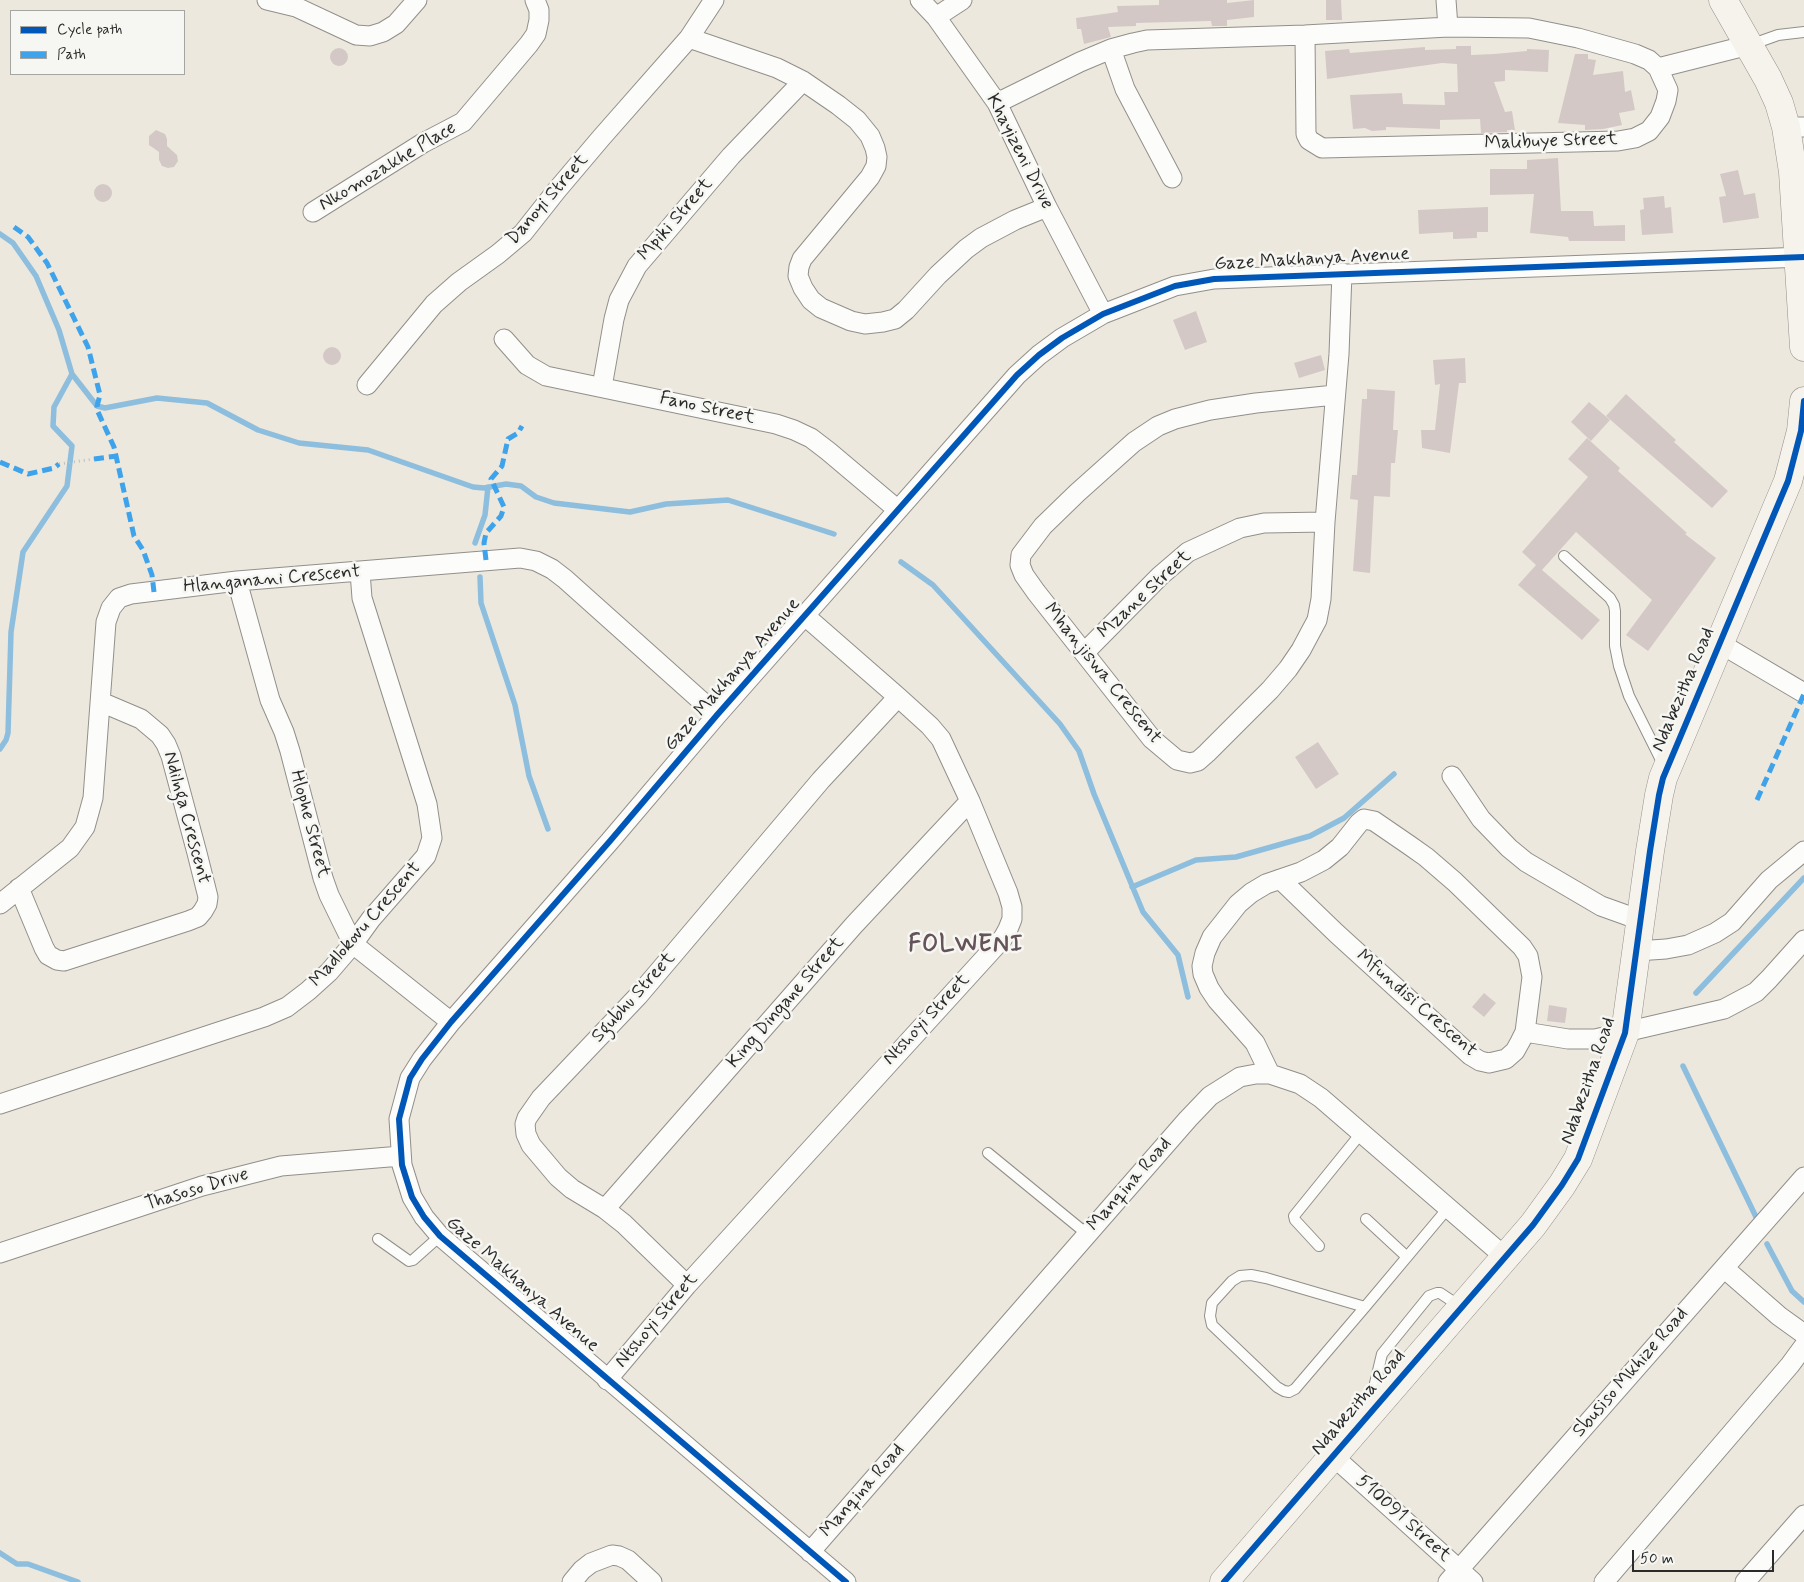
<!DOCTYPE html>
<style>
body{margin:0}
#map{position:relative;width:1804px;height:1582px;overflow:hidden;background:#ede8de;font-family:Mynerve,sans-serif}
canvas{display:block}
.legend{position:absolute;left:10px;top:10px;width:175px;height:65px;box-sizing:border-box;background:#f6f6f2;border:1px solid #a5a5a2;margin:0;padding:6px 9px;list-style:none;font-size:15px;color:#2b2b2b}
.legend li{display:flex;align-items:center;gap:10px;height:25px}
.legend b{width:25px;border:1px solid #a5a5a2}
.scale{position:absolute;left:1632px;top:1550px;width:142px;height:22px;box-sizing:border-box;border:2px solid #2b2b2b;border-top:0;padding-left:6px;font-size:15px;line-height:18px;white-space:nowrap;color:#2b2b2b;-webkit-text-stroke:4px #f6f6f2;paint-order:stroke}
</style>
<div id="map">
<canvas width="1804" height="1582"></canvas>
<ul class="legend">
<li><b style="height:6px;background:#0057b8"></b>Cycle path</li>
<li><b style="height:6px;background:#3ea3eb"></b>Path</li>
</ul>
<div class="scale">50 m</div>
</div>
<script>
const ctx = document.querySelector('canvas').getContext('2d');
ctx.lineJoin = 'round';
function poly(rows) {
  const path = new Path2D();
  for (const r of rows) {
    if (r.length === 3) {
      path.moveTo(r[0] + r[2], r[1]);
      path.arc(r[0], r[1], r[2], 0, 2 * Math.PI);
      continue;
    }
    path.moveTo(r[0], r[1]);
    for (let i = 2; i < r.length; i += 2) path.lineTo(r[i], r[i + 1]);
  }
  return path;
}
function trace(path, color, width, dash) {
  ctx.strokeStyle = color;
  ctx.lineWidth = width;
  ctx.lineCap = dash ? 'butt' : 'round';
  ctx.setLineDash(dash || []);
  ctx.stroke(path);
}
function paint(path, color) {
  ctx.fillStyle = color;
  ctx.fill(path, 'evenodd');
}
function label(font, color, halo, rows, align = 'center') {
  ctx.font = font + ' Mynerve,sans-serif';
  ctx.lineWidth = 5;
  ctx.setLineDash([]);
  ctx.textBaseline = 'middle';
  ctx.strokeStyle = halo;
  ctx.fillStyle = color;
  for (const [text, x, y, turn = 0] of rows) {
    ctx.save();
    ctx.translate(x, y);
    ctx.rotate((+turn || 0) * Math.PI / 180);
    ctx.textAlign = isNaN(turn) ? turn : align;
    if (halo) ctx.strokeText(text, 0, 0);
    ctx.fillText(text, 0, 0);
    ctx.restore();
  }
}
trace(poly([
 [0,234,13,243,36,276,59,330,72,374,54,407,53,426,72,446,67,486,23,552,11,632,8,733,6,740,0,749],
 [72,374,97,406,105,408,157,398,207,403,258,430,299,443,368,450,473,487,484,488,506,484,521,486,536,497,554,503,630,512,666,504,728,500,834,534],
 [475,543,485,515,488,487],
 [901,562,933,585,1060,724,1079,751,1094,794,1143,912,1178,955,1188,997],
 [480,577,481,603,515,705,529,776,548,829],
 [1132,887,1196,860,1236,857,1310,836,1344,818,1394,774],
 [1696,993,1804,878],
 [1683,1066,1757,1219],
 [1767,1244,1792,1291,1804,1302],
 [0,1553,17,1564,28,1564,78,1582]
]), '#8ebedd', 5.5);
paint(poly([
 [1159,0,1227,0,1227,3,1254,0,1254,17,1227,20,1227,26,1212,26,1211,21,1136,23,1136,26,1108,27,1111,37,1084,44,1081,29,1077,29,1076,18,1118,12,1117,6,1159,5],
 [1326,0,1341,0,1342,20,1326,20],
 [1456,46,1471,46,1471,55,1494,54,1527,51,1527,49,1549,50,1548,72,1505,70,1505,81,1494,82,1505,112,1512,111,1515,130,1507,130,1507,132,1481,133,1480,119,1440,120,1440,129,1386,127,1386,130,1372,131,1365,128,1353,129,1350,95,1402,93,1403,104,1445,105,1444,92,1458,92,1457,64,1442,63,1327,79,1325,51,1349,49,1350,53,1425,47,1425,50,1456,49],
 [339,57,9],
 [1575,54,1588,54,1588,59,1596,60,1593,75,1623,71,1625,92,1631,90,1635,110,1619,113,1622,125,1603,129,1585,130,1585,125,1558,123],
 [156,130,165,134,167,139,167,146,177,155,178,161,174,167,168,168,162,166,159,160,159,152,149,145,149,136],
 [1558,158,1561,211,1593,211,1594,226,1625,225,1625,241,1569,241,1568,237,1530,233,1534,194,1490,195,1490,169,1527,169,1527,160],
 [1738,170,1744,195,1755,193,1759,218,1723,223,1719,197,1726,196,1720,174],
 [103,193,9],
 [1664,196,1665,208,1671,207,1673,233,1642,235,1640,210,1644,209,1643,198],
 [1488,207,1488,232,1477,232,1477,238,1453,239,1453,232,1419,234,1418,210],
 [1196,311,1207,342,1185,350,1173,320],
 [332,356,9],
 [1321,355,1325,370,1299,378,1294,363],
 [1465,358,1466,383,1459,383,1450,453,1422,448,1421,430,1435,430,1440,384,1435,385,1433,360],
 [1367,389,1395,391,1393,430,1398,430,1395,463,1391,463,1390,497,1374,496,1370,573,1353,571,1358,500,1350,499,1352,475,1357,475,1362,399,1367,399],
 [1626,394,1676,440,1674,442,1728,491,1712,508,1606,416],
 [1589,402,1610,420,1591,441,1571,422],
 [1587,438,1620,468,1618,471,1687,533,1685,534,1716,558,1648,651,1626,635,1652,600,1576,532,1542,570,1600,620,1582,640,1518,585,1536,565,1537,566,1522,552,1588,477,1568,459],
 [1318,742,1339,774,1316,789,1295,757],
 [1484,993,1496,1003,1484,1017,1472,1007],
 [1549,1005,1567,1008,1565,1023,1547,1021]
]), '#d3c8c6');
const lane = poly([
 [1750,45,1778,35,1804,32],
 [1564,556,1610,598,1614,605,1615,611,1615,646,1619,666,1629,696,1664,766],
 [988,1153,1087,1234],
 [1366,1219,1407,1257],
 [378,1239,409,1261,413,1260,440,1236],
 [1319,1246,1295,1220,1294,1216,1362,1132],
 [1365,1307,1266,1278,1251,1275,1240,1276,1232,1281,1212,1303,1210,1316,1212,1325,1277,1387,1284,1391,1289,1392,1295,1389,1365,1307,1448,1208],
 [1371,1400,1382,1354,1429,1296,1437,1293,1440,1293,1461,1307]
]);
const street = poly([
 [267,0,296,7,356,35,370,36,383,32,396,24,417,0],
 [920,0,936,17,997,103,1047,207,1103,314],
 [1446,0,1448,27],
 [936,17,962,0],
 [689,38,777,68,803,81,838,105,857,120,870,136,875,148,877,157,876,166,870,177,802,259,799,267,798,276,803,288,811,300,821,308,851,321,865,324,883,322,895,319,906,310,938,275,966,249,981,238,1015,220,1047,207],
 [1111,49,1125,89,1172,178],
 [1658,68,1749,45],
 [997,103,1080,62,1111,49,1133,43,1147,40,1305,35,1448,27,1529,28,1578,38,1635,54,1649,60,1658,68,1668,90,1666,101,1660,117,1649,131,1635,138,1618,141,1322,148,1309,140,1306,134,1305,35],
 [1786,127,1804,127],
 [313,212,423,143,463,122,529,44,536,34,539,20,539,10,535,0],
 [504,339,527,365,546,376,776,424,794,430,811,438,828,451,898,510],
 [367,385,434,304,459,282,498,254,523,233,557,190,601,138,689,38,714,0],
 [602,387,614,319,619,300,637,266,731,156,803,81],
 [1335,395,1256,403,1210,410,1175,419,1158,426,1134,442,1077,493,1043,526,1021,555,1020,565,1024,575,1036,592,1152,739,1177,760,1190,763,1198,761,1207,753,1270,690,1288,669,1301,650,1317,620,1321,599,1325,522,1339,354,1342,273],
 [237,581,270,700,284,732,290,751,323,878,329,895,353,944,451,1022],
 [1721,644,1804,693],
 [1085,652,1160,576,1188,552,1240,528,1264,523,1325,522],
 [1452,776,1481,819,1509,848,1526,862,1601,906,1640,920],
 [19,888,44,948,48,955,57,960,64,961,188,921,198,917,203,911,207,904,208,897,197,853,171,756,166,744,160,735,141,719,101,702],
 [0,904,70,848,85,827,93,798,106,622,111,608,119,598,131,594,237,581,520,558,536,561,552,569,565,579,717,715],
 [1636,951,1666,949,1688,945,1715,933,1732,922,1769,880,1804,851],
 [1525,1032,1568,1039,1595,1039,1724,1009,1756,992,1769,979,1804,940],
 [1270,1074,1255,1043,1217,1000,1209,988,1203,974,1202,966,1205,953,1212,937,1238,904,1251,893,1266,884,1301,872,1324,860,1340,847,1359,823,1364,819,1374,821,1409,845,1426,857,1455,882,1522,947,1528,956,1532,977,1525,1032,1520,1042,1515,1051,1506,1059,1489,1063,1480,1061,1470,1055,1336,933,1280,879],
 [0,1104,264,1017,287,1007,308,991,329,972,353,944,371,919,426,856,432,838,427,804,362,598,360,572],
 [605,1209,854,925,970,801],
 [0,1253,202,1186,281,1166,401,1156],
 [1724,1268,1779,1316,1804,1334],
 [687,1285,624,1224,605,1209,572,1189,558,1177,531,1145,526,1134,525,1124,527,1118,541,1098,638,996,821,780,898,697],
 [607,1380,687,1285,1003,938,1008,929,1012,919,1012,907,1008,893,970,801,941,739,930,726,898,697,804,615],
 [1333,1456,1473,1582],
 [810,1552,1188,1119,1210,1096,1240,1077,1256,1074,1270,1074,1300,1084,1321,1098,1505,1257],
 [572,1582,582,1570,591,1563,612,1555,619,1556,628,1560,652,1582],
 [846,1582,440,1236,424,1217,412,1197,402,1165,399,1119,410,1078,422,1059,451,1022,610,841,717,715,1017,375,1039,355,1062,338,1103,314,1175,286,1214,279,1804,257],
 [1448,1582,1804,1177],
 [1604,1582,1790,1365,1804,1346],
 [1745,1582,1804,1515]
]);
const secondary = poly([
 [1723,0,1768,79,1779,103,1786,127,1793,172,1804,347],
 [1224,1582,1533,1225,1562,1185,1578,1159,1625,1033,1650,851,1659,795,1663,778,1788,481,1801,431,1804,401]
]);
trace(lane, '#928f8a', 12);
trace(street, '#928f8a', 21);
trace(secondary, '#928f8a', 29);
trace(poly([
 [59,464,94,459]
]), '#bebebb', 3, [1, 4]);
trace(lane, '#fcfcfa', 10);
trace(street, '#fcfcfa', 19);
trace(secondary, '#f6f2ec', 28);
trace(poly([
 [14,227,28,237,47,263,88,347,100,395,97,406,98,412,114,447,134,536,143,550,152,575,154,592],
 [94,459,117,456],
 [0,462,28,474,54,468,59,464],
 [486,560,484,543,486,533,501,516,504,507,491,479,502,466,508,439,518,433,522,426],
 [1757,800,1804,694]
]), '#3ea3eb', 5, [10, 5]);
trace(poly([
 [846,1582,440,1236,424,1217,412,1197,402,1165,399,1119,410,1078,422,1059,451,1022,610,841,717,715,1017,375,1039,355,1062,338,1103,314,1175,286,1214,279,1804,257],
 [1224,1582,1533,1225,1562,1185,1578,1159,1625,1033,1650,851,1659,795,1663,778,1788,481,1801,431,1804,401]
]), '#0057b8', 6);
label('19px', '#2b2b2b', '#f6f6f2', [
 ["Malibuye Street",1551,142,-2],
 ["Khayizeni Drive",1019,152,63],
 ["Nkomozakhe Place",388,167,-31],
 ["Danoyi Street",548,200,-49],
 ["Mpiki Street",676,220,-49],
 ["Gaze Makhanya Avenue",1312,260,-3],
 ["Fano Street",707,409,12],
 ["Hlanganani Crescent",272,580,-5],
 ["Mzane Street",1145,595,-43],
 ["Mhanjiswa Crescent",1102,674,51],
 ["Gaze Makhanya Avenue",733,675,-49],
 ["Ndabezitha Road",1684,690,-67],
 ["Ndilnga Crescent",186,818,75],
 ["Hlophe Street",309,824,75],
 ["Madlokovu Crescent",366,925,-49],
 ["Sgubhu Street",634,998,-48],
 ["King Dingane Street",786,1003,-49],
 ["Mfundisi Crescent",1416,1004,41],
 ["Ntshoyi Street",927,1020,-47],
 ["Ndabezitha Road",1589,1081,-71],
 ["Manqina Road",1130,1185,-49],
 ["Thasoso Drive",197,1190,-17],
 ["Gaze Makhanya Avenue",522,1285,41],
 ["Ntshoyi Street",657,1321,-50],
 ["Sbusiso Mkhize Road",1631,1373,-49],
 ["Ndabezitha Road",1359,1403,-49],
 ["Manqina Road",863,1491,-49],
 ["510091 Street",1403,1519,42]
]);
ctx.letterSpacing = '1px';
label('bold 24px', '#645359', '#f6f6f2', [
 ["FOLWENI",966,946]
]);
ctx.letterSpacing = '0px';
</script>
